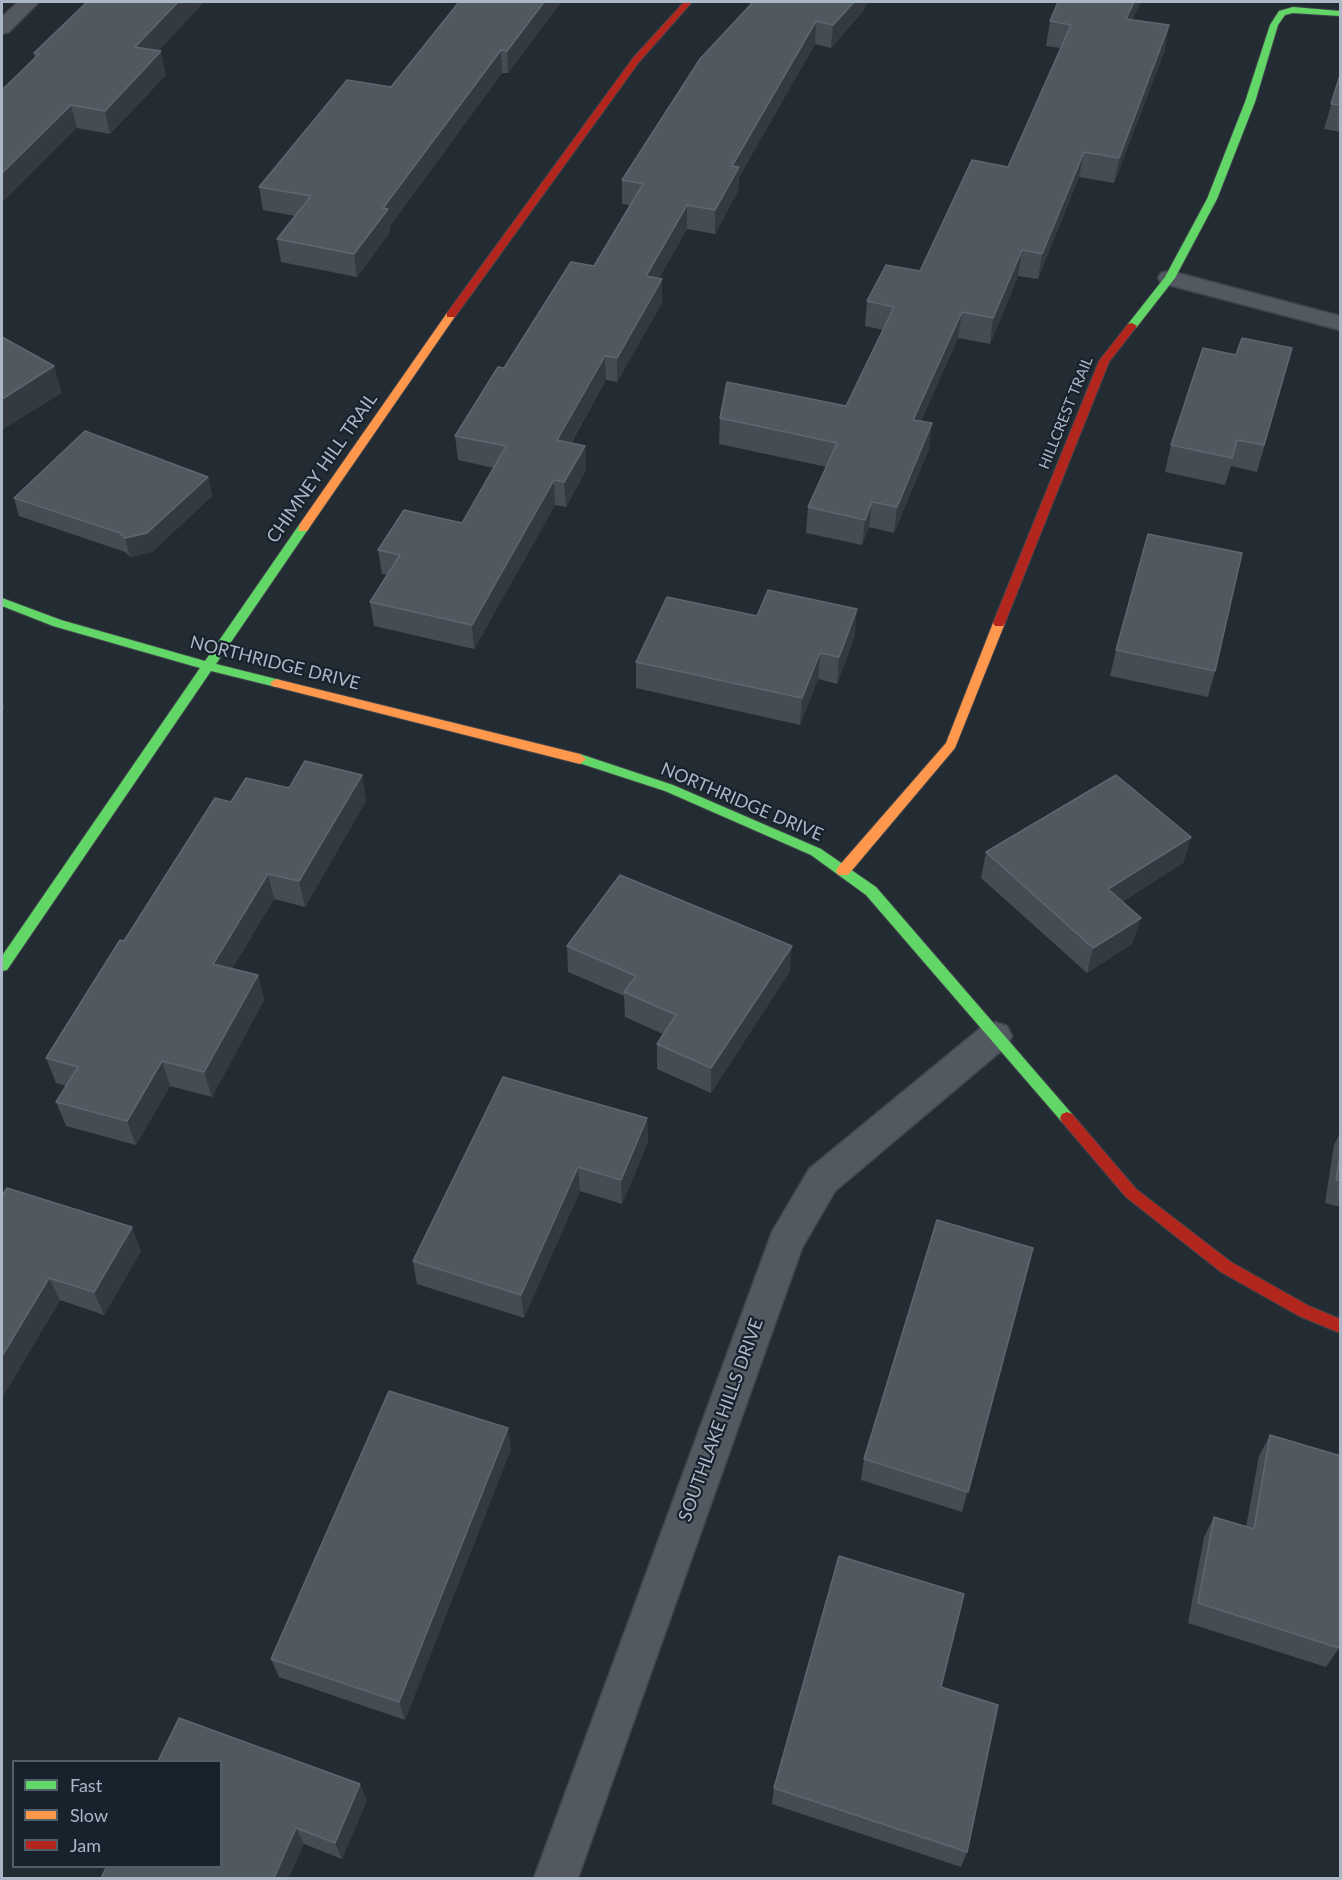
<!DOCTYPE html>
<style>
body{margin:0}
#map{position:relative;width:1342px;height:1880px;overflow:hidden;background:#232b33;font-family:Lato,sans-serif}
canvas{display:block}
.frame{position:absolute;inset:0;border:3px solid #abb7c6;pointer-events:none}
.legend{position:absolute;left:12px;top:1760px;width:210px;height:108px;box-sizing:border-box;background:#17222d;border:2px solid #525e6a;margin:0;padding:8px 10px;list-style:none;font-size:18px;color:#abb7c6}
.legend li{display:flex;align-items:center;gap:12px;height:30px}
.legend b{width:30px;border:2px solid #525e6a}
</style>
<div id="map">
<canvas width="1342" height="1880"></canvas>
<div class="frame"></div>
<ul class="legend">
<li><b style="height:8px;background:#63d668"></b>Fast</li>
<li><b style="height:8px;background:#ff974d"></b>Slow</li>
<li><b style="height:8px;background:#b3261e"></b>Jam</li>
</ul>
</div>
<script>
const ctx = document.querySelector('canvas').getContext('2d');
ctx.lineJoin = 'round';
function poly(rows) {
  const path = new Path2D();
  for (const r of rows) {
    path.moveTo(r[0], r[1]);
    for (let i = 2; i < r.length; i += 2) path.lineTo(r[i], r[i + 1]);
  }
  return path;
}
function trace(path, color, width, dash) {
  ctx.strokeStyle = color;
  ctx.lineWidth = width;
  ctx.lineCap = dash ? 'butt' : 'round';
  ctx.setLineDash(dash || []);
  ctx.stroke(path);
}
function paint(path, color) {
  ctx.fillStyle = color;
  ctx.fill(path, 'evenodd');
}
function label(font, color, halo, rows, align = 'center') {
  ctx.font = font + ' Lato,sans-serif';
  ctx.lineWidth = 4.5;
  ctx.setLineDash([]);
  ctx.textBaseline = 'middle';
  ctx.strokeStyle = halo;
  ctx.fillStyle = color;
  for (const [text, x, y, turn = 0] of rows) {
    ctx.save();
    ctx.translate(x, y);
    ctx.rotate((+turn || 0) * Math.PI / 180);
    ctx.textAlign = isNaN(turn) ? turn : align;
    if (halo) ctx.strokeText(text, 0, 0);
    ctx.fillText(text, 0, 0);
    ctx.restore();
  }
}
const street = poly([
 [18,2,39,2,9,32,2,34,2,17,18,2],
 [1170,271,1340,316,1340,330,1161,283,1158,278,1161,273,1170,271],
 [995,1022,1007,1026,1012,1036,1007,1046,835,1191,802,1248,578,1878,534,1878,772,1232,809,1169,983,1026,995,1022]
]);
const fast = poly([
 [1293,7,1340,11,1340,16,1293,13,1285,15,1278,25,1255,102,1217,199,1175,278,1136,328,1128,328,1128,324,1165,277,1207,199,1245,102,1270,25,1279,11,1293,7],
 [303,524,309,528,216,664,280,680,282,683,280,686,276,687,211,671,7,970,2,971,2,956,200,668,53,626,2,606,2,598,61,620,205,661,299,525,303,524],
 [580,754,673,785,821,849,876,887,1072,1114,1074,1118,1072,1122,1067,1124,1062,1122,866,895,811,855,665,791,576,762,574,759,576,756,580,754]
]);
const slow = poly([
 [451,312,456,315,307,531,299,531,299,525,447,313,451,312],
 [999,619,1005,623,955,748,848,875,838,875,836,871,838,867,946,743,993,623,999,619],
 [276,679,580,754,586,759,580,764,272,686,270,683,276,679]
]);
const jam = poly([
 [684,2,692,2,639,62,455,317,447,317,447,313,633,58,684,2],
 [1132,323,1137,326,1109,362,1005,623,1003,626,995,626,993,623,1099,361,1128,324,1132,323],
 [1067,1112,1072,1114,1136,1189,1231,1262,1309,1306,1340,1319,1340,1333,1299,1316,1221,1272,1126,1197,1062,1122,1060,1118,1062,1114,1067,1112]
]);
trace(street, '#40454b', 3);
trace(fast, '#40454b', 2);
trace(slow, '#40454b', 2);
trace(jam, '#40454b', 2);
paint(street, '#535961');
paint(fast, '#63d668');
paint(slow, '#ff974d');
paint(jam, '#b3261e');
paint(poly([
 [87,2,204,2,158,51,166,75,110,134,77,128,35,58,34,53],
 [459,2,561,2,508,73,502,73,390,226,390,232,357,277,281,262,277,239,295,216,263,210,259,187,391,87],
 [753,2,864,10,831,48,815,44,739,177,738,191,715,234,687,229,659,278,662,303,617,382,606,380,571,443,585,446,586,470,566,507,555,505,474,649,374,626,370,602,387,575,382,574,378,550,462,523,494,468,458,460,455,436,504,368,594,266,630,205,622,204,622,180],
 [1141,2,1132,20,1165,50,1114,183,1079,177,1038,279,1018,276,990,344,958,338,921,421,929,449,894,533,869,527,862,545,806,533,808,507,827,467,719,444,720,418,846,406,883,330,865,326,867,301,920,271,1008,167,1061,48,1046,46,1050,21],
 [1341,72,1341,132,1324,129],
 [1292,348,1257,472,1231,466,1225,485,1165,472,1171,445,1236,355],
 [208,477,212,496,152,552,130,557,125,552,19,516,14,498],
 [757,616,855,635,837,684,818,679,800,725,636,688,636,662],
 [1116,650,1215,671,1208,697,1110,676],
 [362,775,366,801,305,907,274,899,232,969,258,975,264,1000,212,1097,170,1086,136,1145,66,1126,56,1102,66,1086,56,1083,46,1058,124,941,231,802,289,788],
 [1191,837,1183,863,1122,902,1133,943,1087,973,981,878,986,852],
 [567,946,790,971,711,1093,657,1069,657,1044,663,1034,625,1017,624,996,568,972],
 [647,1118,648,1142,622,1204,580,1191,524,1318,417,1284,413,1261],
 [1341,1131,1341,1207,1325,1203,1334,1145],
 [2,1196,141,1251,104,1315,60,1300,2,1398],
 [1033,1248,962,1512,861,1480,864,1459],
 [1270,1435,1339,1648,1326,1667,1188,1623,1204,1537,1214,1517,1246,1527,1259,1456],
 [511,1449,405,1720,279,1677,271,1659],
 [941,1687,967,1852,961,1867,772,1804,774,1788],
 [179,1718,367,1800,342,1859,304,1844]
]), '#454c54');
paint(poly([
 [178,2,204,2,140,70,135,47],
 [544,2,561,2,508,73,507,51],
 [854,2,868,2,864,10,831,48,833,25],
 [1134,2,1141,2,1121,43,1126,19],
 [816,21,815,44,739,177,738,191,715,234,715,210,732,166],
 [1169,25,1165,50,1114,183,1119,158],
 [501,50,502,73,390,226,390,232,357,277,354,254,383,208],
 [161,51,166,75,110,134,105,111],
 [71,105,77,128,2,203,2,173],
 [1084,152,1079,177,1038,279,1042,254],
 [687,205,687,229,646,300,646,276],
 [1022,250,1018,276,990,344,993,318],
 [662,279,662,303,617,382,617,358],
 [962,312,958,338,910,445,913,420],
 [605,356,606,380,558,464,557,440],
 [54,366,62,393,2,430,2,399],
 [932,423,929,449,894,533,897,507],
 [585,446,586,470,566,507,564,482],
 [208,477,212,496,152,552,130,557,125,538],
 [554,480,555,505,474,649,472,625],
 [872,502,869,527,862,545,865,520],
 [857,609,855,635,837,684,839,657],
 [820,653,818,679,800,725,802,698],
 [2,699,5,708,2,711],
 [362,775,366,801,305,907,299,881],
 [1191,837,1183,863,1101,915,1108,889],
 [268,874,274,899,220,989,213,964],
 [1141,918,1133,943,1087,973,1093,948],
 [792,946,790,971,711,1093,711,1068],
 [258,975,264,1000,212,1097,204,1072],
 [162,1061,170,1086,136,1145,127,1121],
 [647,1118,648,1142,622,1204,621,1180],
 [578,1167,580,1191,524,1318,521,1295],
 [132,1227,141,1251,104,1315,94,1292],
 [49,1278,60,1300,2,1398,2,1356],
 [508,1428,511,1449,405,1720,399,1702],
 [360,1784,367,1800,342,1859,335,1843],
 [296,1828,304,1844,289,1878,274,1878]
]), '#333a41');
const building = poly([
 [87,2,178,2,135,47,161,51,105,111,71,105,2,173,2,90,39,54,34,53,87,2],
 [459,2,544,2,507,51,501,50,383,208,388,209,354,254,277,239,311,196,259,187,347,80,391,87,459,2],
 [753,2,854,2,833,25,816,21,732,166,739,167,715,210,687,205,646,276,662,279,617,358,605,356,557,440,585,446,564,482,554,480,472,625,370,602,400,555,378,550,404,510,462,523,506,446,455,436,498,367,504,368,571,262,594,266,643,184,622,180,700,59,753,2],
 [1058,2,1134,2,1126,19,1169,25,1119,158,1084,152,1042,254,1022,250,993,318,962,312,913,420,932,423,897,507,872,502,865,520,808,507,837,443,720,418,727,382,846,406,894,307,867,301,886,265,920,271,972,160,1008,167,1071,25,1050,21,1058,2],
 [1341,72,1341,105,1331,104,1341,72],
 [2,337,54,366,2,399,2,337],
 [1242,338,1292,348,1264,445,1237,440,1232,458,1171,445,1203,348,1236,355,1242,338],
 [85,431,208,477,147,533,125,538,120,533,14,498,85,431],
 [1148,534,1242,553,1215,671,1116,650,1148,534],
 [768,590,857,609,839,657,820,653,802,698,636,662,667,597,757,616,768,590],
 [305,761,362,775,299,881,268,874,213,964,258,975,204,1072,162,1061,127,1121,56,1102,78,1067,46,1058,120,940,124,941,215,798,231,802,246,778,289,788,305,761],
 [1116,775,1191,837,1108,889,1141,918,1093,948,986,852,1116,775],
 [620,875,792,946,711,1068,657,1044,676,1015,624,992,636,976,567,946,620,875],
 [503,1077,647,1118,621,1180,578,1167,521,1295,413,1261,503,1077],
 [1341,1150,1341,1181,1336,1180,1341,1150],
 [7,1188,132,1227,94,1292,49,1278,2,1356,2,1196,7,1188],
 [937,1220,1033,1248,968,1492,864,1459,937,1220],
 [389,1391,508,1428,399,1702,271,1659,389,1391],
 [1270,1435,1341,1456,1341,1640,1339,1648,1198,1603,1214,1517,1254,1529,1270,1435],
 [839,1556,964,1594,941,1687,998,1705,967,1852,774,1788,839,1556],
 [179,1718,360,1784,335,1843,296,1828,274,1878,101,1878,107,1866,220,1866,220,1761,158,1761,179,1718]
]);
paint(building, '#505860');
trace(building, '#5e6670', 1.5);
label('15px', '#abb7c6', '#17222d', [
 ["HILLCREST TRAIL",1066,413,-68]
]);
label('18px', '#abb7c6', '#17222d', [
 ["CHIMNEY HILL TRAIL",322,468,-55],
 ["NORTHRIDGE DRIVE",275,663,14],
 ["NORTHRIDGE DRIVE",742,802,23],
 ["SOUTHLAKE HILLS DRIVE",721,1420,-70]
]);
</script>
